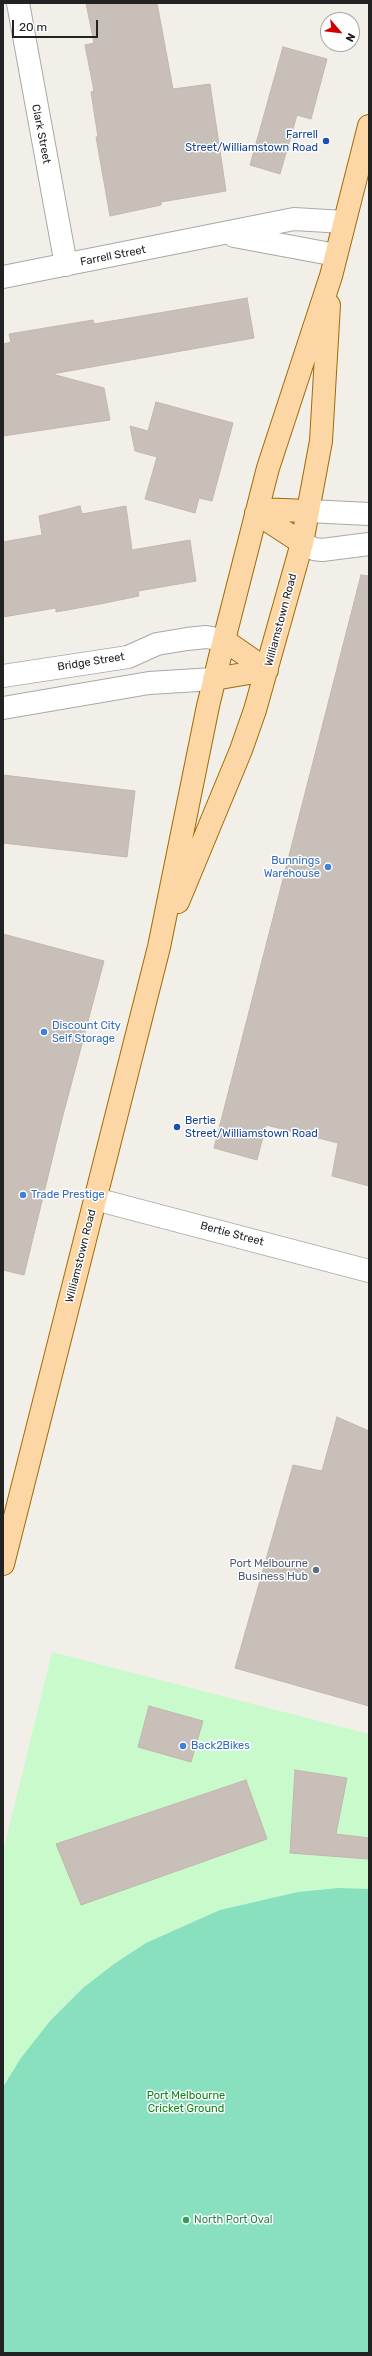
<!DOCTYPE html>
<style>
body{margin:0}
#map{position:relative;width:372px;height:2356px;overflow:hidden;background:#f2efe9;font-family:Rubik,sans-serif}
canvas{display:block}
.frame{position:absolute;inset:0;border:4px solid #222;pointer-events:none}
.north{position:absolute;left:320px;top:12px;width:40px;height:40px;box-sizing:border-box;background:#fff;border:1px solid #a7a7a7;border-radius:50%;rotate:118deg;font-size:11px;font-weight:700;line-height:16px;text-align:center;color:#222}
.north::after{content:'';display:block;margin:auto;width:14px;height:18px;background:#d40000;clip-path:polygon(50% 0,100% 100%,50% 72%,0 100%)}
.scale{position:absolute;left:12px;top:20px;width:86px;height:18px;box-sizing:border-box;border:2px solid #222;border-top:0;padding-left:5px;font-size:12px;line-height:14px;white-space:nowrap;color:#222;-webkit-text-stroke:3px #fff;paint-order:stroke}
</style>
<div id="map">
<canvas width="372" height="2356"></canvas>
<div class="frame"></div>
<div class="north">N</div>
<div class="scale">20 m</div>
</div>
<script>
const ctx = document.querySelector('canvas').getContext('2d');
ctx.lineJoin = 'round';
function paint(path, color) {
  ctx.fillStyle = color;
  ctx.fill(path, 'evenodd');
}
function poly(rows) {
  const path = new Path2D();
  for (const r of rows) {
    path.moveTo(r[0], r[1]);
    for (let i = 2; i < r.length; i += 2) path.lineTo(r[i], r[i + 1]);
  }
  return path;
}
function trace(path, color, width, dash) {
  ctx.strokeStyle = color;
  ctx.lineWidth = width;
  ctx.lineCap = dash ? 'butt' : 'round';
  ctx.setLineDash(dash || []);
  ctx.stroke(path);
}
function label(font, color, halo, rows, align = 'center') {
  ctx.font = font + ' Rubik,sans-serif';
  ctx.lineWidth = 3;
  ctx.setLineDash([]);
  ctx.textBaseline = 'middle';
  ctx.strokeStyle = halo;
  ctx.fillStyle = color;
  for (const [text, x, y, turn = 0] of rows) {
    ctx.save();
    ctx.translate(x, y);
    ctx.rotate((+turn || 0) * Math.PI / 180);
    ctx.textAlign = isNaN(turn) ? turn : align;
    if (halo) ctx.strokeText(text, 0, 0);
    ctx.fillText(text, 0, 0);
    ctx.restore();
  }
}
paint(poly([
 [52,1652,369,1734,369,2353,3,2353,3,1852]
]), '#c8facc');
paint(poly([
 [339,1888,369,1889,369,2353,3,2353,3,2087,21,2058,50,2021,83,1988,114,1964,146,1943,220,1910,298,1892]
]), '#88e0be');
const building = poly([
 [86,3,157,3,173,89,210,84,226,191,161,202,161,205,110,216,96,137,98,137,91,92,94,91,85,45,94,43,86,3],
 [283,47,327,59,311,119,297,115,280,174,250,165,283,47],
 [247,298,254,338,52,374,104,388,110,420,3,436,3,344,11,342,9,334,93,320,94,324,247,298],
 [156,402,233,423,212,501,199,498,195,513,145,499,157,457,135,451,130,426,148,431,156,402],
 [80,506,82,514,126,506,132,550,190,540,196,581,138,591,139,596,100,604,56,612,56,608,3,617,3,542,42,535,39,516,80,506],
 [361,575,369,576,369,1186,332,1176,338,1143,266,1125,257,1160,214,1148,361,575],
 [3,775,135,791,127,857,3,843,3,775],
 [3,934,104,961,62,1119,24,1275,3,1270,3,934],
 [337,1417,369,1431,369,1706,235,1668,293,1465,322,1471,337,1417],
 [149,1706,203,1721,191,1762,138,1747,149,1706],
 [295,1770,347,1778,336,1834,369,1838,369,1859,290,1853,295,1770],
 [246,1780,267,1839,81,1905,56,1844,246,1780]
]);
paint(building, '#c7bfb8');
trace(building, '#c4b6ab', 1);
const minor = poly([
 [18,3,66,265],
 [234,236,336,255],
 [3,277,294,219,344,222],
 [308,511,369,514],
 [302,543,314,549,322,550,369,544],
 [95,1199,369,1271]
]);
const tertiary = poly([
 [3,676,128,657,157,644,187,639,206,637,224,640],
 [3,708,149,683,214,679]
]);
const primary = poly([
 [258,509,308,511],
 [256,513,302,543],
 [224,640,267,670],
 [214,679,267,670],
 [178,902,241,750,255,710,302,543,321,441,329,305],
 [3,1564,159,947,208,706,224,640,268,468,331,276,369,126]
]);
trace(minor, '#a9a9a9', 24);
trace(tertiary, '#a9a9a9', 24);
trace(primary, '#a06b00', 24);
trace(minor, '#fff', 22);
trace(tertiary, '#fff', 22);
trace(primary, '#fcd6a4', 22);
for (const [x, y, r, color] of [
 [326,141,4,"#1a4fb4"],
 [328,867,4,"#3f7fe0"],
 [44,1032,4,"#3f7fe0"],
 [177,1127,4,"#1a4fb4"],
 [23,1195,4,"#3f7fe0"],
 [316,1570,4,"#5c6f8a"],
 [183,1746,4,"#3f7fe0"],
 [186,2220,4,"#2e9e5b"]
]) {
  const dot = new Path2D();
  dot.arc(x, y, r, 0, 2 * Math.PI);
  ctx.fillStyle = color;
  ctx.fill(dot);
  trace(dot, '#fff', 1.5);
}
label('11px', '#222', '#fff', [
 ["Clark Street",41,134,79],
 ["Farrell Street",113,256,-11],
 ["Williamstown Road",281,620,-75],
 ["Bridge Street",91,662,-9],
 ["Bertie Street",232,1234,15],
 ["Williamstown Road",81,1256,-76]
]);
label('11px', '#164399', '#fff', [
 ["Farrell",318,135],
 ["Street/Williamstown Road",318,148],
 ["Bertie",185,1121,"left"],
 ["Street/Williamstown Road",185,1134,"left"]
], 'right');
label('11px', '#366cbe', '#fff', [
 ["Bunnings",320,861,"right"],
 ["Warehouse",320,874,"right"],
 ["Discount City",52,1026],
 ["Self Storage",52,1039],
 ["Trade Prestige",31,1195],
 ["Back2Bikes",191,1746]
], 'left');
label('11px', '#4e5e75', '#fff', [
 ["Port Melbourne",308,1564],
 ["Business Hub",308,1577]
], 'right');
label('11px', '#0c8416', '#fff', [
 ["Port Melbourne",186,2096],
 ["Cricket Ground",186,2109]
]);
label('11px', '#27864d', '#fff', [
 ["North Port Oval",194,2220]
], 'left');
</script>
